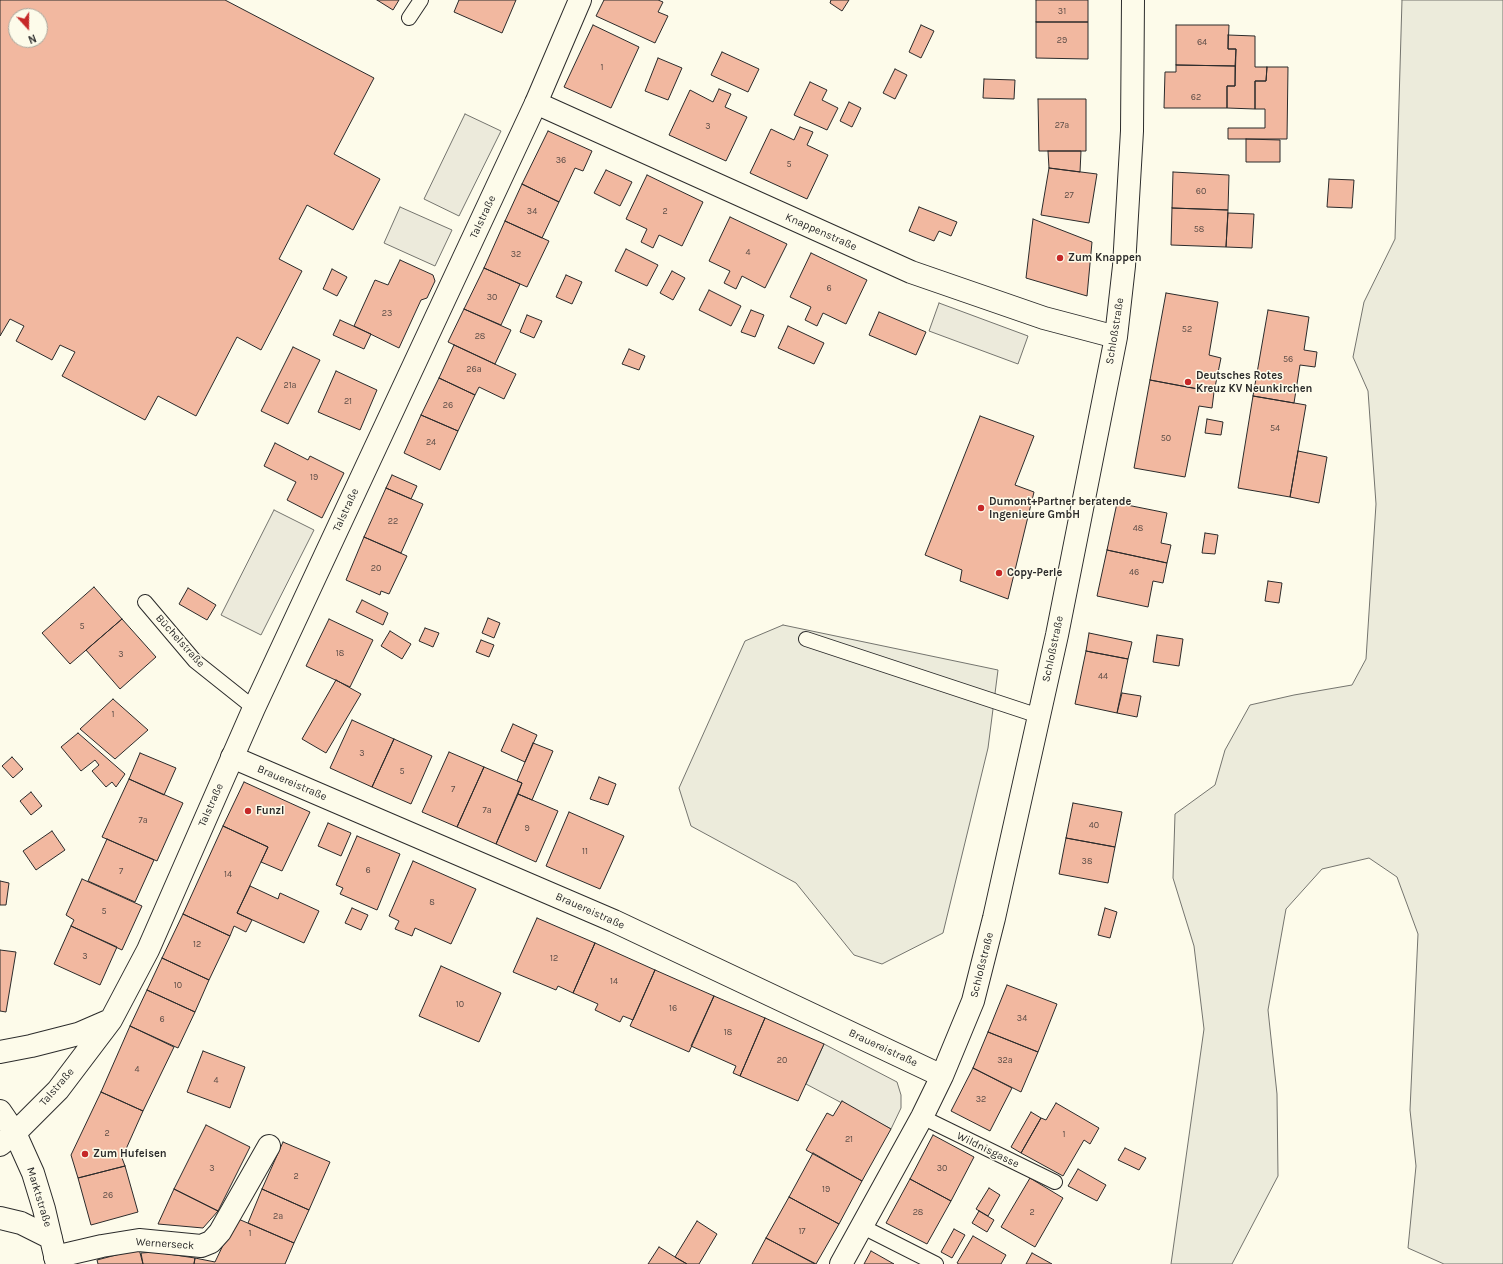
<!DOCTYPE html>
<meta charset="utf-8">
<style>
body{margin:0}
#map{position:relative;width:1503px;height:1264px;overflow:hidden;background:#fdfbea;font-family:Karla,sans-serif}
canvas{display:block}
.north{position:absolute;left:8px;top:8px;width:40px;height:40px;box-sizing:border-box;background:#fdfbea;border:1px solid #a9a89e;border-radius:50%;rotate:159deg;font-size:11px;font-weight:700;line-height:16px;text-align:center;color:#2b2b2b}
.north::after{content:'';display:block;margin:auto;width:14px;height:18px;background:#c62828;clip-path:polygon(50% 0,100% 100%,50% 72%,0 100%)}
</style>
<div id="map">
<canvas width="1503" height="1264"></canvas>
<div class="north">N</div>
</div>
<script>
const ctx = document.querySelector('canvas').getContext('2d');
ctx.lineJoin = 'round';
function paint(path, color) {
  ctx.fillStyle = color;
  ctx.fill(path, 'evenodd');
}
function poly(rows) {
  const path = new Path2D();
  for (const r of rows) {
    path.moveTo(r[0], r[1]);
    for (let i = 2; i < r.length; i += 2) path.lineTo(r[i], r[i + 1]);
  }
  return path;
}
function trace(path, color, width, dash) {
  ctx.strokeStyle = color;
  ctx.lineWidth = width;
  ctx.lineCap = dash ? 'butt' : 'round';
  ctx.setLineDash(dash || []);
  ctx.stroke(path);
}
function label(font, color, halo, rows, align = 'center') {
  ctx.font = font + ' Karla,sans-serif';
  ctx.lineWidth = 3;
  ctx.setLineDash([]);
  ctx.textBaseline = 'middle';
  ctx.strokeStyle = halo;
  ctx.fillStyle = color;
  for (const [text, x, y, turn = 0] of rows) {
    ctx.save();
    ctx.translate(x, y);
    ctx.rotate((+turn || 0) * Math.PI / 180);
    ctx.textAlign = isNaN(turn) ? turn : align;
    if (halo) ctx.strokeText(text, 0, 0);
    ctx.fillText(text, 0, 0);
    ctx.restore();
  }
}
const green = poly([
 [1402,0,1503,0,1503,1264,1444,1264,1408,1248,1416,1166,1410,1110,1418,934,1397,877,1369,858,1322,869,1286,909,1268,1010,1277,1094,1278,1176,1232,1264,1171,1264,1204,1029,1194,946,1173,878,1175,814,1215,785,1225,750,1250,705,1294,695,1352,685,1366,659,1376,504,1368,391,1353,357,1364,302,1395,239,1402,0],
 [783,625,998,670,988,748,943,933,882,964,854,955,796,883,691,826,679,788,745,641,783,625]
]);
paint(green, '#ecebdb');
trace(green, '#74746e', 1);
const parking = poly([
 [465,114,501,131,459,216,424,199,465,114],
 [400,207,452,230,435,266,384,243,400,207],
 [939,303,1028,336,1018,364,929,331,939,303],
 [274,510,314,530,261,635,221,615,274,510],
 [824,1044,897,1082,901,1095,901,1108,891,1129,806,1084,824,1044]
]);
paint(parking, '#eceadb');
trace(parking, '#74746e', 1);
const building = poly([
 [0,0,225,0,374,78,334,154,380,179,353,230,307,205,279,259,302,271,261,350,237,337,196,416,158,396,145,420,62,376,75,352,60,345,52,360,16,341,24,326,10,319,0,336,0,0],
 [16,16,40,16,40,40,16,40,16,16],
 [377,0,399,0,393,10,377,0],
 [459,0,516,0,502,33,454,12,459,0],
 [604,0,658,0,663,2,658,12,668,16,655,43,596,16,604,0],
 [831,0,849,0,842,11,830,3,831,0],
 [1036,0,1088,0,1088,22,1036,22,1036,0],
 [1036,22,1088,22,1088,59,1036,58,1036,22],
 [593,25,639,47,611,108,564,87,593,25],
 [921,25,934,31,921,58,909,52,921,25],
 [1176,25,1229,25,1228,49,1236,49,1235,66,1176,65,1176,25],
 [1228,35,1255,36,1255,67,1267,67,1266,81,1255,81,1255,109,1227,108,1227,86,1235,86,1236,49,1228,49,1228,35],
 [722,52,759,69,748,92,711,75,722,52],
 [658,58,682,68,668,100,645,91,658,58],
 [1176,65,1235,66,1235,86,1227,86,1227,108,1164,108,1165,72,1176,72,1176,65],
 [1267,67,1288,67,1287,139,1228,139,1228,128,1265,128,1265,109,1255,109,1255,81,1266,81,1267,67],
 [895,69,907,75,895,99,883,93,895,69],
 [984,79,1015,80,1014,99,983,98,984,79],
 [810,82,827,90,822,100,838,108,827,130,794,115,810,82],
 [719,89,731,94,725,107,747,117,726,161,669,135,690,90,713,102,719,89],
 [1038,99,1086,99,1086,151,1039,151,1038,99],
 [849,102,861,108,852,127,840,121,849,102],
 [800,127,813,132,807,145,828,155,807,199,750,173,771,129,794,140,800,127],
 [548,131,592,151,583,171,575,168,559,202,522,184,548,131],
 [1246,139,1280,140,1280,162,1246,162,1246,139],
 [1048,151,1081,151,1080,172,1049,168,1048,151],
 [1049,168,1097,174,1089,223,1041,215,1049,168],
 [606,170,632,182,620,206,594,193,606,170],
 [1173,172,1229,175,1228,210,1172,208,1173,172],
 [647,175,703,202,682,246,659,235,653,248,641,242,647,229,626,219,647,175],
 [1329,179,1354,180,1352,208,1327,207,1329,179],
 [522,184,559,202,542,238,505,221,522,184],
 [919,207,957,222,951,236,939,231,934,241,909,231,919,207],
 [1172,208,1228,210,1226,247,1171,245,1172,208],
 [1228,213,1254,214,1252,248,1226,247,1228,213],
 [730,217,787,244,765,288,742,276,736,289,724,283,730,271,709,261,730,217],
 [1033,219,1092,242,1087,296,1026,278,1033,219],
 [505,221,549,241,527,287,484,268,505,221],
 [626,249,658,265,647,286,615,271,626,249],
 [811,253,867,280,846,324,823,313,817,326,805,320,811,307,790,297,811,253],
 [400,260,433,275,435,281,427,298,421,300,399,348,354,326,375,280,388,285,400,260],
 [484,268,520,284,501,325,464,309,484,268],
 [332,269,347,277,337,296,323,289,332,269],
 [672,271,685,278,673,300,660,293,672,271],
 [566,275,582,282,572,304,556,297,566,275],
 [709,290,741,306,731,326,699,310,709,290],
 [1166,293,1218,302,1209,355,1221,358,1214,392,1150,380,1166,293],
 [464,309,511,330,495,364,448,342,464,309],
 [751,310,764,315,755,337,741,332,751,310],
 [1268,310,1309,317,1304,350,1317,352,1315,367,1300,365,1294,403,1253,396,1268,310],
 [879,312,926,332,916,355,869,335,879,312],
 [527,315,542,321,534,338,520,332,527,315],
 [340,320,371,334,364,349,333,335,340,320],
 [788,326,824,343,814,364,778,348,788,326],
 [454,345,516,374,504,399,479,387,475,395,439,378,454,345],
 [293,347,320,360,288,424,261,411,293,347],
 [629,349,645,356,639,370,622,364,629,349],
 [336,371,377,390,360,430,318,412,336,371],
 [439,378,475,395,458,431,421,415,439,378],
 [1150,380,1214,392,1212,408,1199,406,1185,477,1134,468,1150,380],
 [1253,396,1306,405,1290,497,1238,488,1253,396],
 [421,415,458,431,440,470,404,453,421,415],
 [980,416,1034,436,1015,485,1034,492,1008,599,960,581,962,570,925,555,980,416],
 [1207,419,1223,422,1221,435,1205,433,1207,419],
 [275,443,308,460,310,456,344,473,322,518,287,500,296,482,264,466,275,443],
 [1298,451,1327,457,1319,503,1290,497,1298,451],
 [392,475,417,486,411,499,386,488,392,475],
 [386,488,423,504,401,553,364,537,386,488],
 [1117,503,1167,513,1161,543,1171,545,1167,563,1107,550,1117,503],
 [1205,533,1218,535,1215,554,1202,553,1205,533],
 [364,537,407,556,389,594,381,591,380,595,346,580,364,537],
 [1107,550,1167,563,1163,583,1153,581,1148,607,1097,596,1107,550],
 [1268,581,1282,583,1279,603,1265,601,1268,581],
 [94,587,122,619,70,664,42,633,94,587],
 [188,588,216,605,207,620,179,604,188,588],
 [362,600,388,613,383,625,356,612,362,600],
 [488,618,500,623,494,638,482,633,488,618],
 [122,619,156,657,120,689,86,650,122,619],
 [329,619,373,640,350,687,306,666,329,619],
 [425,628,439,633,433,647,419,641,425,628],
 [390,631,411,644,402,659,381,646,390,631],
 [1089,633,1132,642,1128,659,1086,651,1089,633],
 [1157,635,1183,639,1179,666,1153,662,1157,635],
 [481,640,494,645,489,657,476,652,481,640],
 [1086,651,1128,659,1117,713,1075,704,1086,651],
 [336,680,361,694,326,753,302,739,336,680],
 [1122,693,1141,696,1137,717,1117,713,1122,693],
 [113,699,148,730,115,759,80,729,113,699],
 [352,720,394,739,372,787,330,768,352,720],
 [513,724,537,735,525,762,501,751,513,724],
 [78,733,125,774,116,787,112,782,106,787,92,771,99,765,95,760,81,771,61,747,78,733],
 [394,739,432,756,411,804,372,787,394,739],
 [533,743,553,751,532,800,518,794,522,783,517,781,533,743],
 [449,752,484,767,457,827,422,812,449,752],
 [140,753,176,768,164,795,129,779,140,753],
 [12,757,23,769,13,778,2,766,12,757],
 [484,767,522,783,496,844,457,827,484,767],
 [599,777,616,784,608,805,590,799,599,777],
 [129,779,183,803,157,861,102,837,129,779],
 [244,782,310,812,282,871,261,862,268,847,223,826,244,782],
 [31,792,42,806,31,815,20,801,31,792],
 [518,794,558,811,536,862,496,844,518,794],
 [1073,803,1122,812,1115,847,1066,838,1073,803],
 [569,812,624,836,600,889,546,866,569,812],
 [328,823,351,833,341,856,318,846,328,823],
 [223,826,268,847,237,913,252,920,246,932,234,926,230,936,183,914,223,826],
 [52,831,65,850,36,870,23,851,52,831],
 [357,836,400,854,377,910,340,894,343,888,336,885,357,836],
 [1066,838,1115,847,1108,883,1059,874,1066,838],
 [107,839,154,860,135,902,88,881,107,839],
 [413,861,476,889,451,944,415,928,412,936,395,929,399,921,389,916,413,861],
 [82,879,142,906,122,950,71,926,74,920,66,915,82,879],
 [0,881,9,883,6,905,0,905,0,881],
 [250,886,278,899,280,893,319,911,304,943,237,913,250,886],
 [352,908,368,915,361,930,345,923,352,908],
 [1105,908,1117,912,1110,938,1098,935,1105,908],
 [183,914,230,936,209,980,162,958,183,914],
 [537,918,595,943,573,993,558,986,556,990,513,972,537,918],
 [71,926,117,947,100,985,54,964,71,926],
 [595,943,655,970,633,1020,623,1016,620,1022,595,1010,598,1004,573,993,595,943],
 [0,950,16,952,6,1012,0,1011,0,950],
 [162,958,209,980,195,1012,147,990,162,958],
 [441,966,501,993,479,1042,419,1016,441,966],
 [655,970,714,996,689,1052,630,1026,655,970],
 [1007,985,1057,1004,1038,1052,988,1032,1007,985],
 [147,990,195,1012,178,1048,130,1026,147,990],
 [714,996,765,1018,740,1076,733,1073,736,1066,691,1046,714,996],
 [765,1018,824,1044,798,1101,740,1076,765,1018],
 [130,1026,174,1047,143,1111,101,1092,130,1026],
 [988,1032,1038,1052,1021,1092,973,1068,988,1032],
 [203,1051,245,1067,230,1108,187,1092,203,1051],
 [973,1068,1012,1088,990,1131,951,1111,973,1068],
 [101,1092,143,1111,122,1158,125,1166,78,1178,71,1155,101,1092],
 [842,1101,891,1129,862,1181,806,1150,827,1113,833,1116,842,1101],
 [1056,1103,1099,1128,1090,1144,1084,1140,1063,1176,1021,1153,1041,1118,1046,1120,1056,1103],
 [1031,1112,1041,1118,1021,1153,1011,1147,1031,1112],
 [206,1125,250,1147,218,1211,174,1189,206,1125],
 [933,1135,974,1157,951,1201,910,1179,933,1135],
 [283,1142,330,1162,309,1210,262,1189,283,1142],
 [1125,1148,1146,1158,1139,1170,1118,1160,1125,1148],
 [813,1153,862,1181,839,1224,789,1197,813,1153],
 [125,1166,138,1212,91,1225,78,1178,125,1166],
 [1078,1169,1106,1185,1097,1201,1068,1186,1078,1169],
 [1030,1178,1063,1198,1035,1247,1001,1227,1030,1178],
 [910,1179,951,1201,927,1244,886,1223,910,1179],
 [989,1188,1000,1195,988,1216,976,1209,989,1188],
 [174,1189,218,1211,203,1228,158,1224,174,1189],
 [262,1189,309,1210,294,1243,248,1223,262,1189],
 [789,1197,839,1224,816,1264,766,1238,789,1197],
 [979,1211,994,1220,987,1232,972,1223,979,1211],
 [236,1218,294,1243,285,1264,194,1264,195,1258,215,1262,236,1218],
 [697,1221,717,1234,699,1264,687,1264,675,1257,697,1221],
 [954,1229,965,1235,952,1258,941,1252,954,1229],
 [973,1236,1006,1255,1001,1264,959,1264,957,1263,973,1236],
 [766,1238,815,1264,752,1264,766,1238],
 [659,1247,675,1257,687,1264,648,1264,659,1247],
 [139,1249,143,1264,98,1264,97,1260,139,1249],
 [871,1251,894,1264,864,1264,871,1251],
 [155,1252,195,1258,194,1264,143,1264,141,1253,155,1252],
 [1032,1253,1052,1264,1026,1264,1032,1253]
]);
paint(building, '#f2b8a0');
trace(building, '#2b2b2b', 1);
const service = poly([
 [409,18,421,0],
 [145,602,195,661,254,708],
 [806,639,1039,716],
 [922,1117,1055,1182],
 [861,1226,936,1264]
]);
const minor = poly([
 [536,103,911,272,1044,318,1116,337],
 [232,757,614,921,942,1076],
 [55,1257,102,1246,139,1240,201,1246,211,1242,220,1232,269,1146],
 [841,1264,922,1117,942,1076,973,1001,994,918,1057,635,1116,337,1124,266,1132,131,1133,0]
]);
const tertiary = poly([
 [0,1052,31,1046,78,1034,108,1021],
 [0,1111,15,1133,33,1173,44,1209,57,1264],
 [0,1145,15,1133,58,1090,111,1020,148,950,254,708,536,103,580,0],
 [0,1218,21,1223,51,1238]
]);
trace(service, '#2b2b2b', 16);
trace(minor, '#2b2b2b', 24);
trace(tertiary, '#2b2b2b', 24);
trace(service, '#fdfbea', 14);
trace(minor, '#fdfbea', 22);
trace(tertiary, '#fdfbea', 22);
for (const [x, y, r, color] of [
 [1060,258,4,"#c62828"],
 [1188,382,4,"#c62828"],
 [981,508,4,"#c62828"],
 [999,573,4,"#c62828"],
 [248,811,4,"#c62828"],
 [85,1154,4,"#c62828"]
]) {
  const dot = new Path2D();
  dot.arc(x, y, r, 0, 2 * Math.PI);
  ctx.fillStyle = color;
  ctx.fill(dot);
  trace(dot, '#fdfbea', 1.5);
}
label('9px', '#5d4e48', null, [
 ["31",1062,11],
 ["29",1062,40],
 ["64",1202,42],
 ["1",602,67],
 ["62",1196,97],
 ["27a",1062,125],
 ["3",708,126],
 ["36",561,160],
 ["5",789,164],
 ["60",1201,191],
 ["27",1069,195],
 ["34",532,211],
 ["2",665,211],
 ["58",1199,229],
 ["4",748,252],
 ["32",516,254],
 ["6",829,288],
 ["30",492,297],
 ["23",387,313],
 ["52",1187,329],
 ["28",480,336],
 ["56",1288,359],
 ["26a",474,369],
 ["21a",290,385],
 ["21",348,401],
 ["26",448,405],
 ["54",1275,428],
 ["50",1166,438],
 ["24",431,442],
 ["19",314,477],
 ["22",393,521],
 ["48",1138,528],
 ["20",376,568],
 ["46",1134,572],
 ["5",82,626],
 ["18",340,653],
 ["3",121,654],
 ["44",1103,676],
 ["1",113,714],
 ["3",362,753],
 ["5",402,771],
 ["7",453,789],
 ["7a",487,810],
 ["7a",143,820],
 ["40",1094,825],
 ["9",527,828],
 ["11",585,851],
 ["38",1087,861],
 ["6",368,870],
 ["7",121,871],
 ["14",228,874],
 ["8",432,902],
 ["5",104,911],
 ["12",197,944],
 ["3",85,956],
 ["12",554,958],
 ["14",614,981],
 ["10",178,985],
 ["10",460,1004],
 ["16",673,1008],
 ["34",1022,1018],
 ["6",162,1019],
 ["18",728,1032],
 ["20",782,1060],
 ["32a",1005,1060],
 ["4",137,1069],
 ["4",216,1080],
 ["32",981,1099],
 ["2",107,1133],
 ["1",1064,1134],
 ["21",849,1139],
 ["3",212,1168],
 ["30",942,1168],
 ["2",296,1176],
 ["19",826,1189],
 ["26",108,1195],
 ["28",918,1212],
 ["2",1032,1212],
 ["2a",278,1216],
 ["17",802,1231],
 ["1",250,1233]
]);
label('11px', '#2b2b2b', '#fdfbea', [
 ["Talstraße",483,217,-65],
 ["Knappenstraße",821,232,24],
 ["Schloßstraße",1115,331,-81],
 ["Talstraße",346,510,-65],
 ["Büchelstraße",180,641,48],
 ["Schloßstraße",1053,649,-78],
 ["Brauereistraße",292,783,23],
 ["Talstraße",211,805,-66],
 ["Brauereistraße",590,911,24],
 ["Schloßstraße",982,965,-76],
 ["Brauereistraße",883,1048,25],
 ["Talstraße",57,1087,-49],
 ["Wildnisgasse",988,1150,26],
 ["Marktstraße",39,1197,73],
 ["Wernerseck",165,1244,4]
]);
label('bold 11px', '#2b2b2b', '#fdfbea', [
 ["Zum Knappen",1068,258],
 ["Deutsches Rotes",1196,376],
 ["Kreuz KV Neunkirchen",1196,389],
 ["Dumont+Partner beratende",989,502],
 ["Ingenieure GmbH",989,515],
 ["Copy-Perle",1007,573],
 ["Funzl",256,811],
 ["Zum Hufeisen",93,1154]
], 'left');
</script>
